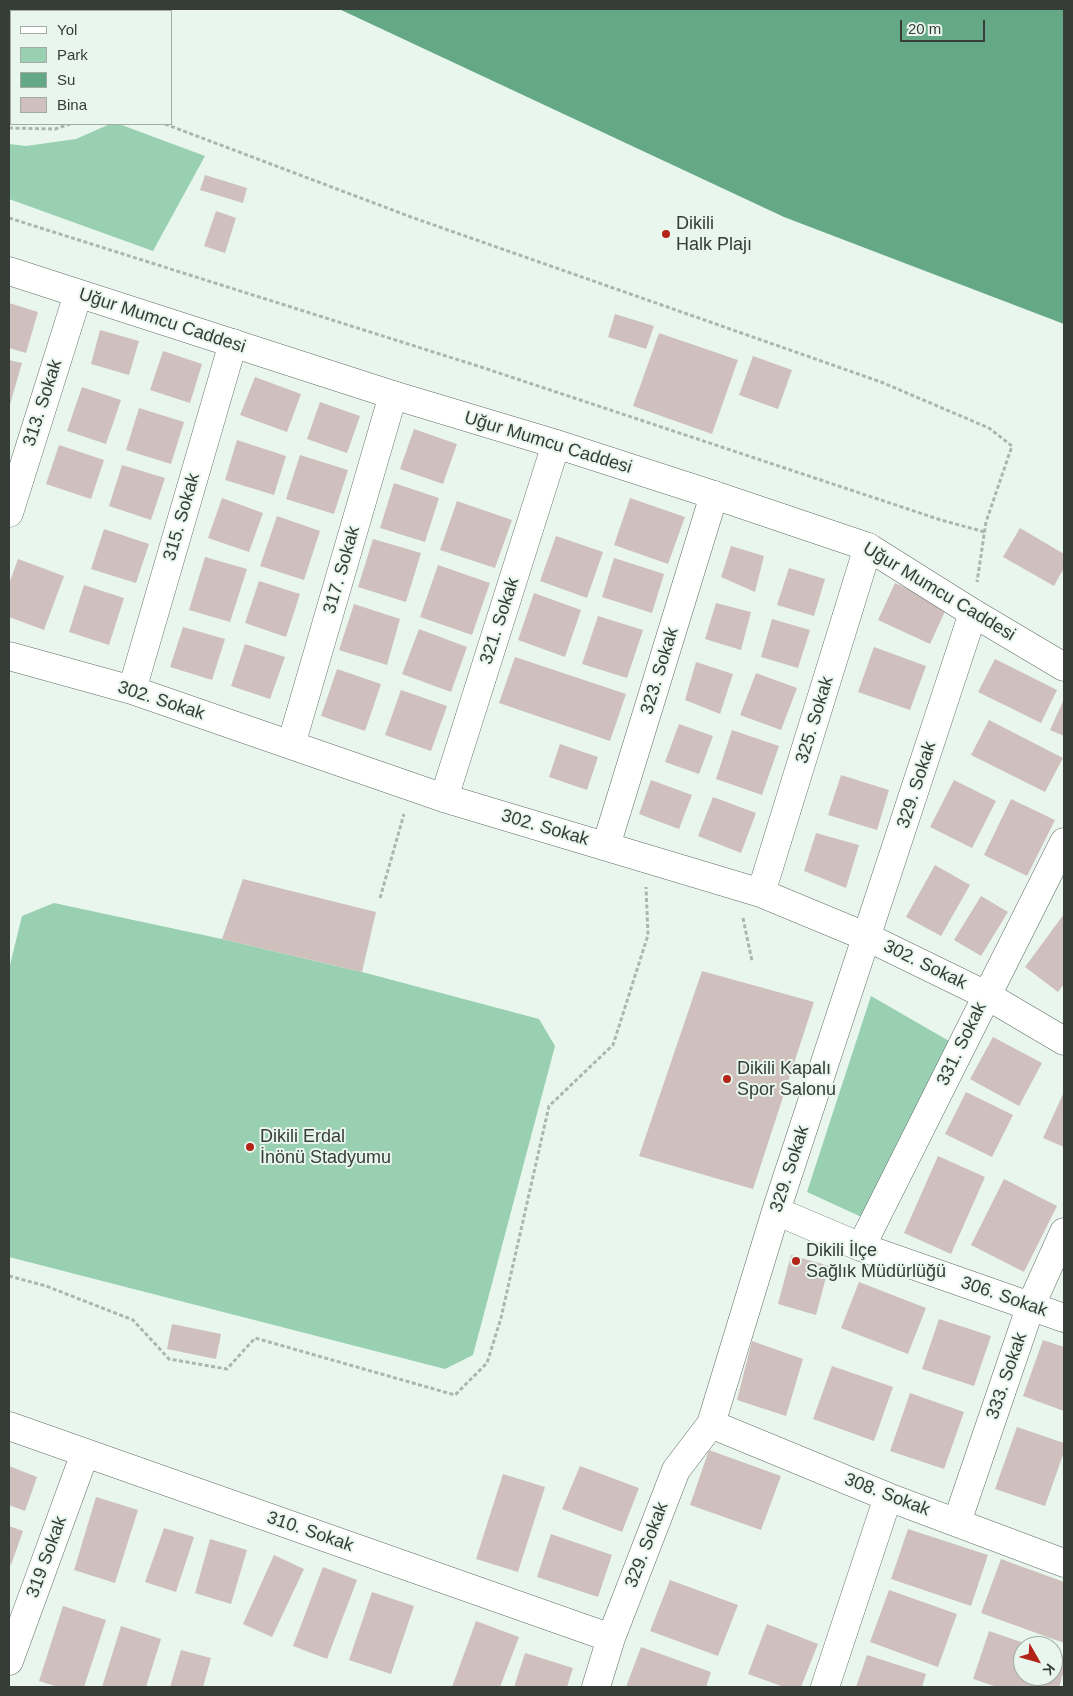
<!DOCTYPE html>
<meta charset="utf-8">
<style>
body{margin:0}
#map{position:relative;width:1073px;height:1696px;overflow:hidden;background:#e8f6ee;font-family:Helvetica,sans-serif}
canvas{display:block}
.frame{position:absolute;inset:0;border:10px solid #363c38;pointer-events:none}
.legend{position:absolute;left:10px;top:10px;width:162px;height:115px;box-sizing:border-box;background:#e8f6ee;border:1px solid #a1aca5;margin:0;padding:6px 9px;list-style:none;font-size:15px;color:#363c38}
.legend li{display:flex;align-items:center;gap:10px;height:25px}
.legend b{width:25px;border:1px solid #a1aca5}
.north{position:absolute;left:1013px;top:1636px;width:50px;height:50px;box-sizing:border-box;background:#e8f6ee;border:1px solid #a1aca5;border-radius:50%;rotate:128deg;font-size:14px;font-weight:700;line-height:20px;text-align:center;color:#363c38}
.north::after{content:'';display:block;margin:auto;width:18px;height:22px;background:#b22318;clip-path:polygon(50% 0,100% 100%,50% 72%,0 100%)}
.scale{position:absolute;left:900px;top:20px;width:85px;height:22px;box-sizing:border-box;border:2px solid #363c38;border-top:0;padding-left:6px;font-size:15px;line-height:18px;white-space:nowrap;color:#363c38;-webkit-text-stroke:4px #e8f6ee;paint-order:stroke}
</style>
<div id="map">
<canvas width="1073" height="1696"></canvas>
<div class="frame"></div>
<ul class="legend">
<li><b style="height:6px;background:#fff"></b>Yol</li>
<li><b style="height:14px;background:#99d0b1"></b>Park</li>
<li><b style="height:14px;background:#64a885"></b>Su</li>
<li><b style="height:14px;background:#d0c0bd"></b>Bina</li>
</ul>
<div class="north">K</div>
<div class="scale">20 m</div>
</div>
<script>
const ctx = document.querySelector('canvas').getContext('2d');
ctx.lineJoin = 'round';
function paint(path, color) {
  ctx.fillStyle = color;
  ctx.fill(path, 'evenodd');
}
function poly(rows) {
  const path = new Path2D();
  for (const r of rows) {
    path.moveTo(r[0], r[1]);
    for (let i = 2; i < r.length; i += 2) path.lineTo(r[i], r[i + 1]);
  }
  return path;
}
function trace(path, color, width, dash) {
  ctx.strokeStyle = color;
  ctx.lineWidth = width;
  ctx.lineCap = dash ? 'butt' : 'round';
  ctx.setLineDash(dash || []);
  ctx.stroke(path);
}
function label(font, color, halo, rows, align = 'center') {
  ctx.font = font + ' Helvetica,sans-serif';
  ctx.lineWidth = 4;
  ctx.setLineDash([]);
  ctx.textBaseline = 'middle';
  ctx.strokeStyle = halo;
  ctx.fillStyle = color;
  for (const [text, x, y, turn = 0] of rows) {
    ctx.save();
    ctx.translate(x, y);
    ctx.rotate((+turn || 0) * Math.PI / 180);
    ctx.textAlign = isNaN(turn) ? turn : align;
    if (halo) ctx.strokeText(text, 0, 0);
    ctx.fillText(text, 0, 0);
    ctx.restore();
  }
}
paint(poly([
 [9,74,11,75,11,115,9,115],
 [110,124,119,124,205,156,153,251,9,199,9,144,26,146,76,139],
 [54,903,222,939,362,972,539,1019,555,1046,473,1355,445,1369,9,1257,9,969,22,916],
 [871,996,956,1045,868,1220,807,1192]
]), '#99d0b1');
paint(poly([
 [339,9,1064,9,1064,324,784,217]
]), '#64a885');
paint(poly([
 [205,175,247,188,243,203,200,190],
 [216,211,236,218,225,253,204,246],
 [9,303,38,312,26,353,9,348],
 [615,314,654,326,646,349,608,337],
 [100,330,139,341,129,375,91,364],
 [659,333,738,360,712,434,633,406],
 [163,351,202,364,190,403,150,390],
 [753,356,792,370,778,409,739,395],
 [9,360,22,363,9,408],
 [255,377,301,394,287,432,240,415],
 [82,387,121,400,106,444,67,431],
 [320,402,360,416,347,453,307,439],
 [139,408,184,422,171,464,126,450],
 [414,429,457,444,443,484,400,469],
 [237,440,286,456,274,495,225,480],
 [59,445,104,460,91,499,46,484],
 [300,455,348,470,334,514,286,499],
 [122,465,165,478,151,520,109,506],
 [394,483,439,498,425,542,380,528],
 [222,498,263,513,249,552,208,538],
 [630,498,685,517,668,564,614,545],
 [457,501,512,520,495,568,440,550],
 [277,516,320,531,304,580,260,566],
 [1020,528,1064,554,1064,568,1054,586,1003,557],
 [104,529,149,544,136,583,91,569],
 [556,536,603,552,587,598,540,581],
 [373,539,421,553,406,602,358,587],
 [731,546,764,556,755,592,721,577],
 [205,557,247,569,230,622,189,610],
 [614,558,664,574,652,613,602,597],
 [18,559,64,576,44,630,9,617,9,584],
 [438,565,490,583,472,635,420,617],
 [789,568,825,579,814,616,777,605],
 [259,581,300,594,286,637,245,623],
 [895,583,947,607,930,644,878,620],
 [84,585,124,598,109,645,69,632],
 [534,593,581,610,565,657,518,640],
 [716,603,751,612,741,650,705,639],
 [354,604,400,619,387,665,339,650],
 [598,616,643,630,627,678,582,664],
 [772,619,810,630,798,668,761,657],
 [183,627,225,639,212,680,170,667],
 [419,629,467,647,451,692,402,674],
 [245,644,285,657,270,699,231,686],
 [874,647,926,666,910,710,858,692],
 [515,657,626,694,610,741,499,703],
 [995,659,1057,690,1041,723,978,692],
 [696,662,733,674,720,714,685,700],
 [337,669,381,684,365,731,321,716],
 [756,673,797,688,781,730,740,715],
 [401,690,447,706,431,751,385,735],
 [1064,699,1064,736,1050,730],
 [989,720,1063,758,1045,792,971,755],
 [679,724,713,736,699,774,665,762],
 [732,730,779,746,762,795,716,779],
 [560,744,598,757,587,790,549,777],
 [841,775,889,790,877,830,828,815],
 [651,780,692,795,679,829,639,814],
 [954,780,996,801,972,848,930,827],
 [713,797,756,813,741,853,698,836],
 [1011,799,1055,820,1027,876,984,855],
 [816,833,859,845,846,888,804,871],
 [935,865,970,885,941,936,906,917],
 [243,879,376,912,362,972,222,939],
 [981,896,1008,912,981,956,954,940],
 [1064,914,1064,984,1058,992,1025,967],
 [702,971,814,1002,753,1189,639,1156],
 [993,1037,1042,1063,1019,1106,970,1079],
 [966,1092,1013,1115,992,1157,945,1134],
 [1064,1092,1064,1147,1043,1138],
 [938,1156,985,1177,951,1254,904,1233],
 [1004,1179,1057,1206,1024,1272,971,1245],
 [791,1255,829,1266,816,1315,778,1304],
 [859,1282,926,1308,908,1354,841,1328],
 [939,1319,991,1336,974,1386,922,1369],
 [172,1324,221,1334,216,1359,167,1349],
 [1043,1340,1064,1347,1064,1411,1023,1396],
 [752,1341,803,1359,786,1416,737,1400],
 [832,1366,893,1387,874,1441,813,1419],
 [910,1393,964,1412,944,1469,890,1451],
 [1017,1427,1064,1443,1064,1452,1045,1506,995,1489],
 [709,1450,781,1476,761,1530,690,1505],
 [9,1466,37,1477,25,1511,9,1505],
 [580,1466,639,1488,622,1532,562,1509],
 [503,1474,545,1487,518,1572,476,1559],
 [96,1497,138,1510,115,1583,74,1570],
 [9,1526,23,1531,11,1565,9,1564],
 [164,1528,194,1537,176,1592,145,1582],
 [908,1529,988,1555,971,1606,891,1579],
 [551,1534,612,1555,598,1597,537,1577],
 [210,1539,247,1550,231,1604,195,1593],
 [274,1555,304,1569,272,1637,243,1624],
 [1001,1559,1064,1582,1064,1643,981,1613],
 [323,1567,357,1580,327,1659,293,1646],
 [670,1580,738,1605,718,1656,650,1631],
 [889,1590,957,1614,938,1667,870,1642],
 [372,1592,414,1606,391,1674,349,1660],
 [63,1606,106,1620,84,1687,58,1687,39,1681],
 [476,1621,519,1637,500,1687,452,1687],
 [767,1624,818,1644,801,1687,784,1687,748,1674],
 [121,1626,161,1639,146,1687,102,1687],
 [989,1631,1033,1646,1023,1646,1023,1676,1053,1676,1053,1652,1064,1656,1064,1671,1059,1687,997,1687,973,1679],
 [641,1647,711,1672,706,1687,626,1687],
 [181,1650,211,1658,203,1687,170,1687],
 [525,1653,573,1668,567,1687,514,1687],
 [867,1655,926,1674,922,1687,856,1687]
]), '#d0c0bd');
const street = poly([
 [9,513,78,294],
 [9,656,132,690,444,798,761,893,867,937,986,995,1064,1041],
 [132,690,233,343],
 [291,745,393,395],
 [444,798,556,444],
 [606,846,714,495],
 [761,893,868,547],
 [776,1211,861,1247,1064,1318],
 [861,1247,1064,842],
 [711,1424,888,1497,1064,1563],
 [9,1426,611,1638],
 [957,1522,1031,1305,1064,1232],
 [9,1661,85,1453],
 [596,1687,611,1638,676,1470,711,1424,776,1211,973,613],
 [825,1687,888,1497]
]);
const secondary = poly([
 [9,271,393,395,556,444,714,495,868,547,973,613,1064,667]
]);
trace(street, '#616d66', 29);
trace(secondary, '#616d66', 29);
trace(poly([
 [9,61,11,62],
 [165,124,411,217,881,382,989,428,1012,446,986,522,977,582],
 [9,128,55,129,70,124],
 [9,218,481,367,941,520,985,532],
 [380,898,404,814],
 [743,918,752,961],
 [9,1276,46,1286,133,1320,169,1359,227,1369,255,1338,455,1395,487,1363,501,1318,549,1106,613,1045,648,935,646,887]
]), '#abb6b0', 3, [4, 2.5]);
trace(street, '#fff', 28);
trace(secondary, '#fff', 28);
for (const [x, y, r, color] of [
 [666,234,5,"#b22318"],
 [727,1079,5,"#b22318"],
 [250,1147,5,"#b22318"],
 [796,1261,5,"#b22318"]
]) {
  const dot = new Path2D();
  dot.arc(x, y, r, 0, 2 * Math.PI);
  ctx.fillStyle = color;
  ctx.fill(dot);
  trace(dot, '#e8f6ee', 2);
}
label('18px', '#363c38', '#e8f6ee', [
 ["Dikili",676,224],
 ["Halk Plajı",676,245],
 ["Dikili Kapalı",737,1069],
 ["Spor Salonu",737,1090],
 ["Dikili Erdal",260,1137],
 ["İnönü Stadyumu",260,1158],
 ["Dikili İlçe",806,1251],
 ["Sağlık Müdürlüğü",806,1272]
], 'left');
label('18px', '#363c38', '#e8f6ee', [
 ["Uğur Mumcu Caddesi",162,321,18],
 ["313. Sokak",43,403,-72],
 ["Uğur Mumcu Caddesi",548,443,17],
 ["315. Sokak",182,517,-74],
 ["317. Sokak",342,570,-74],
 ["Uğur Mumcu Caddesi",939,592,31],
 ["321. Sokak",500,621,-72],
 ["323. Sokak",660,671,-73],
 ["302. Sokak",161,701,18],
 ["325. Sokak",815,720,-73],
 ["329. Sokak",917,785,-72],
 ["302. Sokak",545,828,16],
 ["302. Sokak",925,965,26],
 ["331. Sokak",962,1044,-64],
 ["329. Sokak",790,1169,-72],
 ["306. Sokak",1004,1297,19],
 ["333. Sokak",1007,1376,-71],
 ["308. Sokak",887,1495,21],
 ["310. Sokak",310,1532,19],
 ["329. Sokak",647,1545,-69],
 ["319 Sokak",47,1557,-70]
]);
</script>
